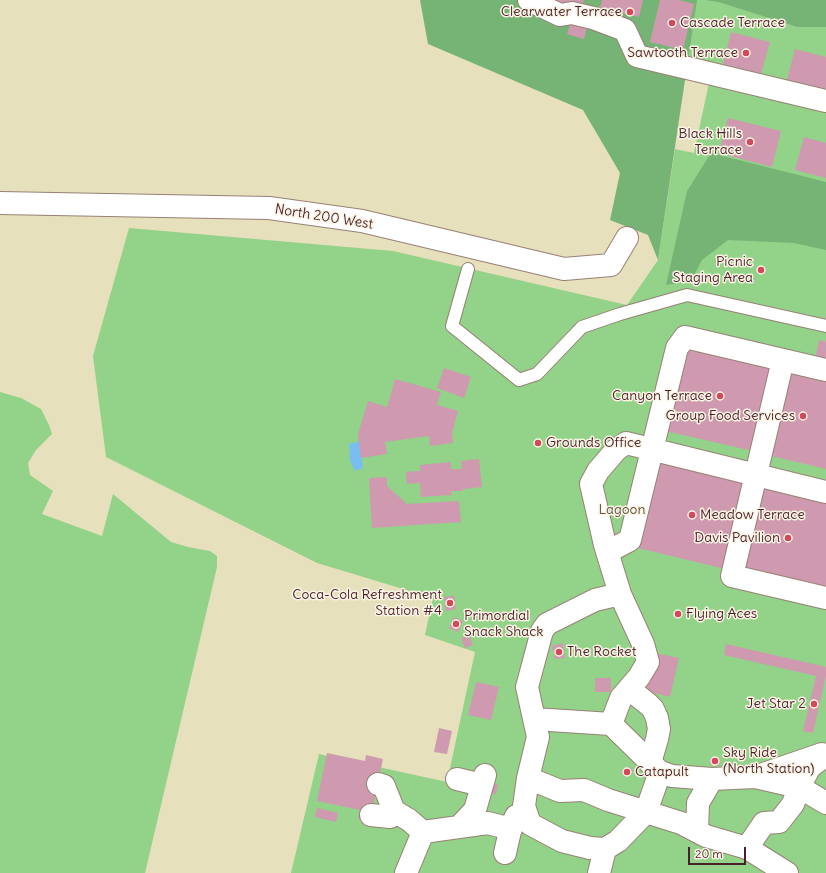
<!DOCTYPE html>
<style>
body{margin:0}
#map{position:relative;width:826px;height:873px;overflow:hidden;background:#e7e0bc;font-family:Delius,sans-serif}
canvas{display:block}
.scale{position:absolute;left:688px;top:847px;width:58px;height:18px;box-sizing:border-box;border:2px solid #4a1f2b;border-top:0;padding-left:5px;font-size:12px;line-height:14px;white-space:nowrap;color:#4a1f2b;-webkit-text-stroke:3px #fcf5e5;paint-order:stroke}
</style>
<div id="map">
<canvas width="826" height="873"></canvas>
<div class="scale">20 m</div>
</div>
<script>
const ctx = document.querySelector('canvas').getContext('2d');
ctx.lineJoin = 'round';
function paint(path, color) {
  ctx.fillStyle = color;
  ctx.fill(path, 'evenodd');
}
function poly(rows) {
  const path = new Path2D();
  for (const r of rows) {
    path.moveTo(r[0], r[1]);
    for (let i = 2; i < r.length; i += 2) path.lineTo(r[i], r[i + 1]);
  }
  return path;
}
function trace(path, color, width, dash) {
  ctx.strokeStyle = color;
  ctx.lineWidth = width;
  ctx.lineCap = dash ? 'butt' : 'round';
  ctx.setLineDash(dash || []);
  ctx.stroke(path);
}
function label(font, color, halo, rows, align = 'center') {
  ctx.font = font + ' Delius,sans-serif';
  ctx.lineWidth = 3;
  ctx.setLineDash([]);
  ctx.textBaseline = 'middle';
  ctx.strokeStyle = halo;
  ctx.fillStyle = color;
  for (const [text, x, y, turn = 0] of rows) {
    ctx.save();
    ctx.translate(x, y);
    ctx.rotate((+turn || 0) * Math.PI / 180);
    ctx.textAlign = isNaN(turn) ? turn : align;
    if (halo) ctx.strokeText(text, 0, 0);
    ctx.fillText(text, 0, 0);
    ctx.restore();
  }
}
paint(poly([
 [475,0,712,0,797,27,826,27,826,873,291,873,319,754,447,782,475,652,425,635,433,598,317,563,106,457,93,356,129,228,393,251,627,305,658,260,675,149,694,153,710,78],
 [0,392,21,398,41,409,49,425,52,434,36,450,28,463,30,475,53,491,42,514,102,536,113,494,171,542,188,547,210,551,217,556,217,567,145,873,0,873]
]), '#93d289');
paint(poly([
 [420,0,697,0,658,260,648,235,610,220,620,173,583,110,428,44],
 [706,0,826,0,826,27,797,27,718,2],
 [711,153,826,182,826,250,794,243,728,240,702,260,691,281,666,285,687,191]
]), '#76b475');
paint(poly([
 [360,441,363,468,355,471,350,461,349,444]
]), '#78bff0');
paint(poly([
 [545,0,584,0,582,10],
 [602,0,643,0,639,17,600,8],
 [660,0,679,0,694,4,683,50,650,42],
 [572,19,588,23,584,39,567,34],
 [731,32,770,42,761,74,723,64],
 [795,49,826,57,826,93,786,83],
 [728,118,781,131,772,167,719,153],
 [804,137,826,143,826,178,795,170],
 [819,340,826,342,826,367,814,364],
 [688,341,774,361,753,451,665,431],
 [444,368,471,377,464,398,437,388],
 [792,368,826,376,826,469,771,456],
 [395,379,441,392,437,405,458,411,452,433,453,443,430,446,429,436,385,442,387,454,361,458,358,434,368,401,387,407],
 [479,459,482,487,463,489,463,491,451,491,452,495,421,497,420,483,407,484,406,472,420,471,420,465,451,462,451,469,462,469,461,461],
 [660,459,746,481,725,569,638,548],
 [387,477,387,486,407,504,459,501,461,522,372,528,369,478],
 [763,485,826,500,826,596,741,575],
 [454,596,456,609,446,611,444,597],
 [454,617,463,621,458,632,449,628],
 [469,635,473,645,465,648,461,638],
 [563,643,565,658,555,659,552,646],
 [726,644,826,667,826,675,813,733,803,731,816,676,724,655],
 [655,653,679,658,670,697,646,691],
 [595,678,611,678,611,692,595,692],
 [476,682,499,687,491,720,468,715],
 [439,728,452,731,447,754,434,752],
 [327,753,365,761,366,755,383,759,370,821,358,819,360,810,317,801],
 [711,757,720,759,719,766,709,764],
 [629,766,633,771,625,777,621,772],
 [488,782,498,785,496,794,486,792],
 [317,808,338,813,336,822,315,817]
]), '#cf9aaf');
const lane = poly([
 [468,269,452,326,519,380,537,374,582,327,620,314,687,295,826,326]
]);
const street = poly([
 [529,0,560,15,572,13,593,18,625,30,637,56,826,101],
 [0,203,269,208,362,221,564,269,611,265,627,238],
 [783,360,826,370],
 [607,552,630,540,677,348,685,337,783,360,732,576,826,598],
 [620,594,605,545,591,484,598,471,616,450,626,443,826,492],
 [629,689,648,704,653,709,657,718,659,729,657,739,650,763],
 [534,719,611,724,660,772,672,776,712,779,755,777,799,787,826,803],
 [611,724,621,698,639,677,648,662,643,644,620,594,595,600,547,624,542,631,527,687,538,737,528,778,560,791,584,790,608,800,681,823,706,836,747,848,764,823,779,822,793,804,799,787,810,767,826,755],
 [755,777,822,754],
 [528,778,524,806,530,824,562,841,590,848,605,849,618,841,646,812,660,772],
 [457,779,482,785],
 [394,811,409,820,423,832],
 [371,815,390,817,394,811,384,786,378,784],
 [460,826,475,810,485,775],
 [697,831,698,803,712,779],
 [747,848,787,873],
 [505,853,510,831,516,816],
 [406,873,423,832,488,823,511,829],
 [599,873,605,849]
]);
trace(lane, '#988074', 14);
trace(street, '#988074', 24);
trace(lane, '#fff', 12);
trace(street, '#fff', 22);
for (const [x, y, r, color] of [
 [630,12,4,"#d1495b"],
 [672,23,4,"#d1495b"],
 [746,53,4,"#d1495b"],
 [750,142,4,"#d1495b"],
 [761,270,4,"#d1495b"],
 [720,396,4,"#d1495b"],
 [803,416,4,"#d1495b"],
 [538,443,4,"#d1495b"],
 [692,515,4,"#d1495b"],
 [788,538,4,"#d1495b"],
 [450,603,4,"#d1495b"],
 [678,614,4,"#d1495b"],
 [456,624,4,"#d1495b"],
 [559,652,4,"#d1495b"],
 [814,704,4,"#d1495b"],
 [715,761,4,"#d1495b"],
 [627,772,4,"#d1495b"]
]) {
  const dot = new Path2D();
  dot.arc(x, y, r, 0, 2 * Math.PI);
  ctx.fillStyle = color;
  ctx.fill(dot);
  trace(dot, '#fcf5e5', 1.5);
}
label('14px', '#4a1f2b', '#fcf5e5', [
 ["Clearwater Terrace",622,12],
 ["Cascade Terrace",680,23,"left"],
 ["Sawtooth Terrace",738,53],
 ["Black Hills",742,134],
 ["Terrace",742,150],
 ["Picnic",753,262],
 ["Staging Area",753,278],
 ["Canyon Terrace",712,396],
 ["Group Food Services",795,416],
 ["Grounds Office",546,443,"left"],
 ["Meadow Terrace",700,515,"left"],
 ["Davis Pavilion",780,538],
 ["Coca-Cola Refreshment",442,595],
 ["Station #4",442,611],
 ["Flying Aces",686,614,"left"],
 ["Primordial",464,616,"left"],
 ["Snack Shack",464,632,"left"],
 ["The Rocket",567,652,"left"],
 ["Jet Star 2",806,704],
 ["Sky Ride",723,753,"left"],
 ["(North Station)",723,769,"left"],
 ["Catapult",635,772,"left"]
], 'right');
label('14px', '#4a1f2b', '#fcf5e5', [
 ["North 200 West",324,217,9]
]);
label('14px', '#605547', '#fcf5e5', [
 ["Lagoon",622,510]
]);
</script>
